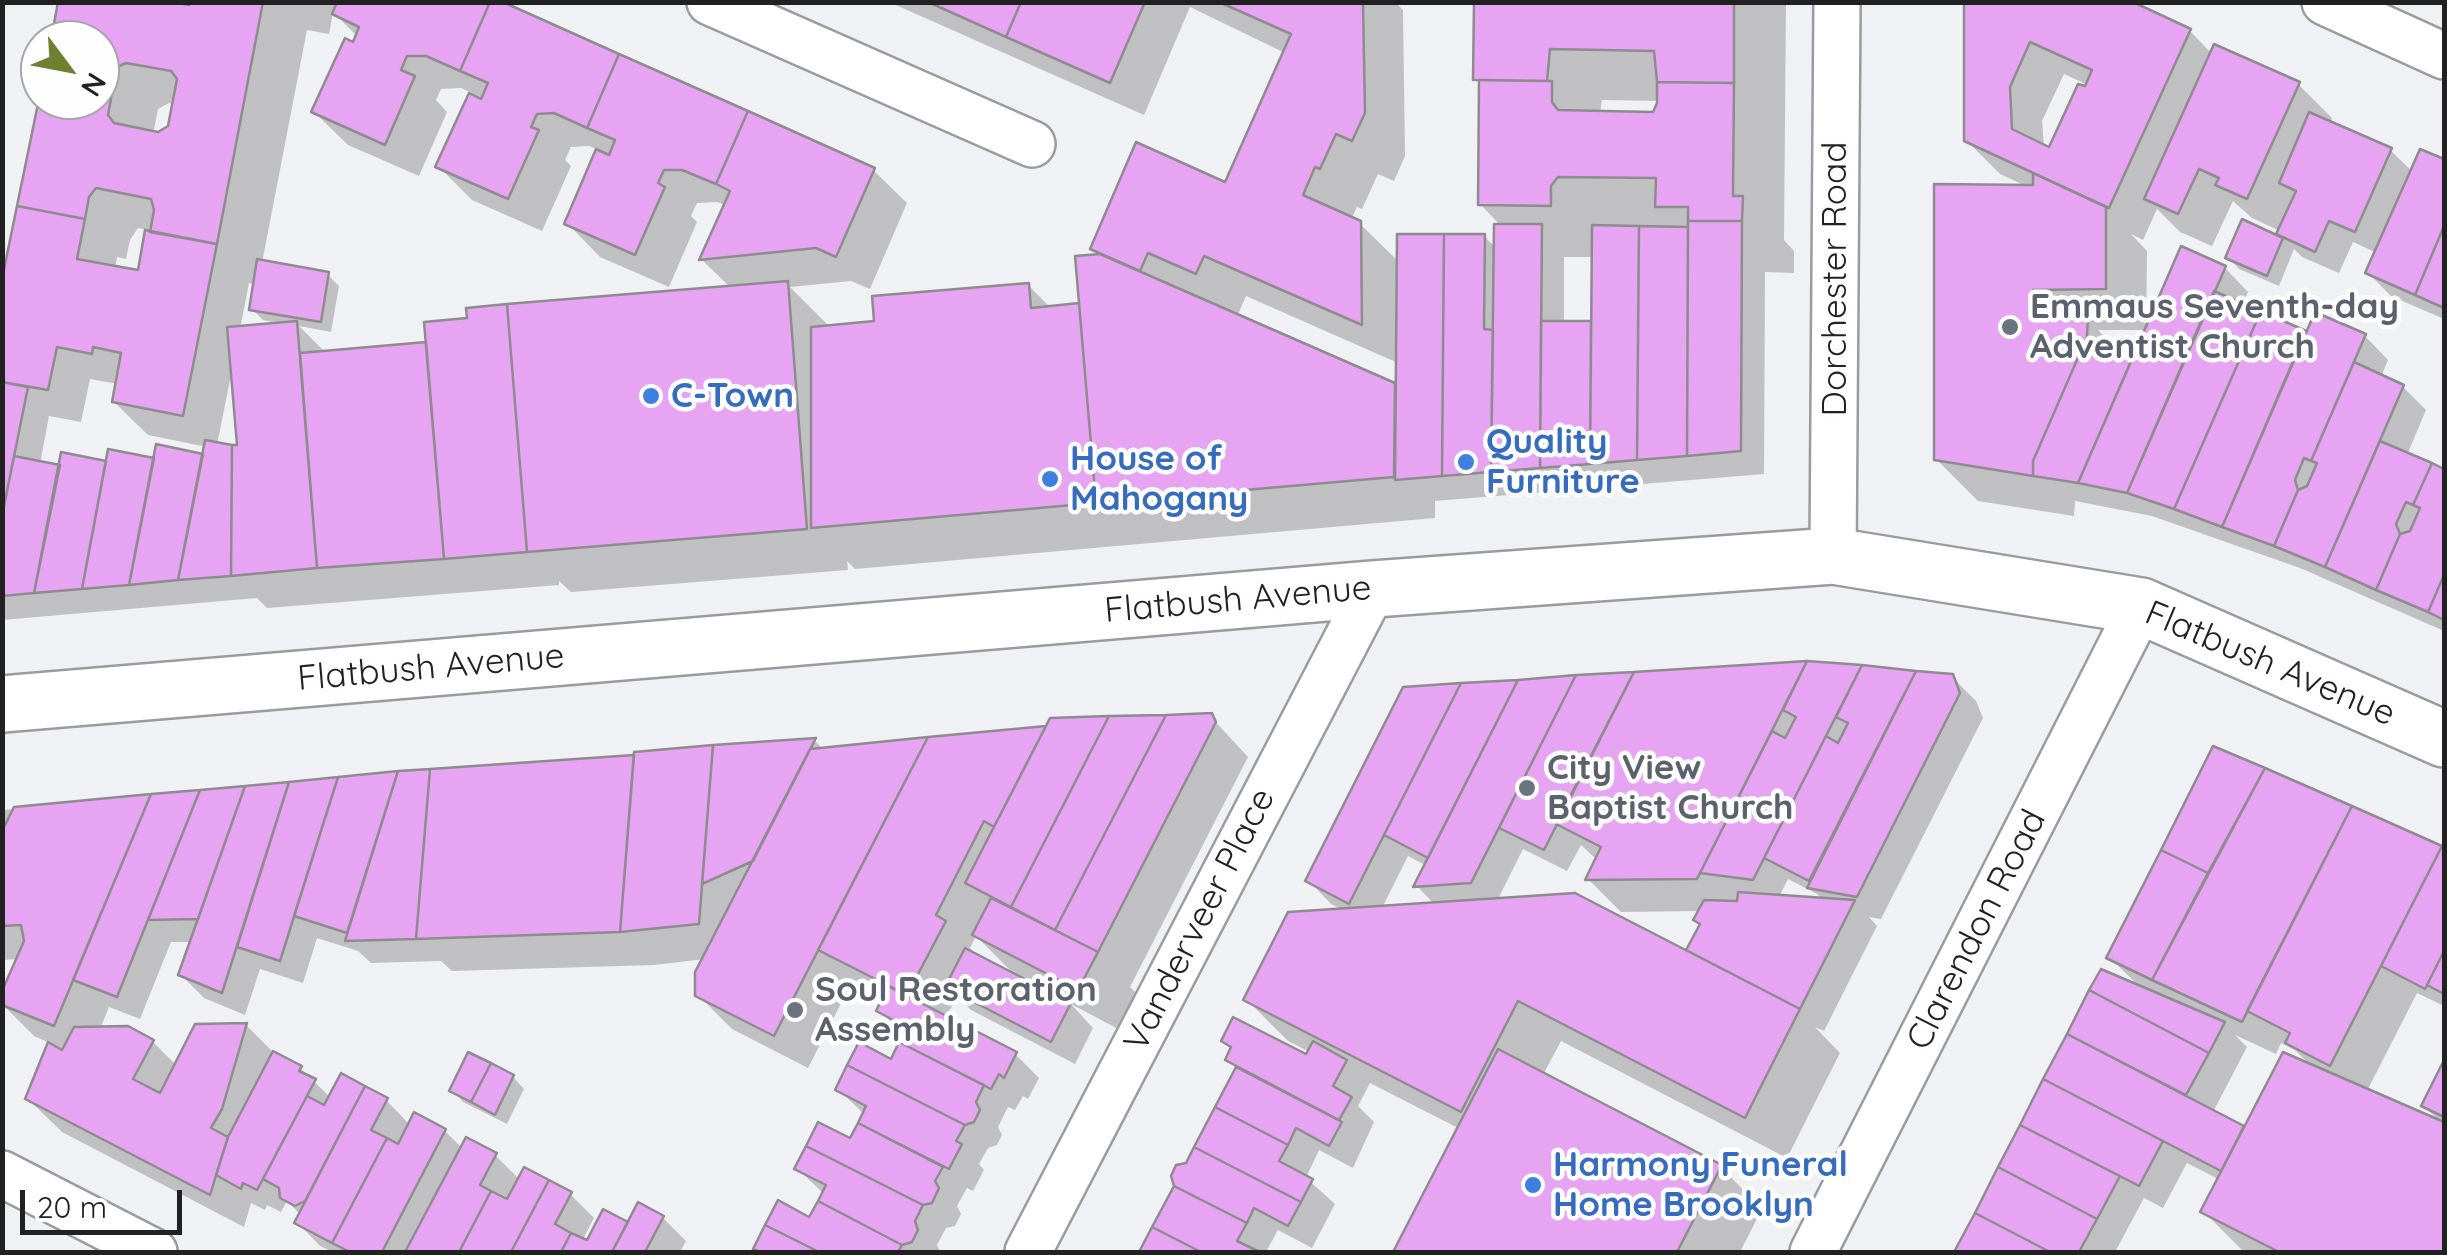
<!DOCTYPE html>
<style>
body{margin:0}
#map{position:relative;width:2447px;height:1255px;overflow:hidden;background:#f0f1f4;font-family:Quicksand,sans-serif}
canvas{display:block}
.frame{position:absolute;inset:0;border:5px solid #212122;pointer-events:none}
.north{position:absolute;left:20px;top:20px;width:100px;height:100px;box-sizing:border-box;background:#fefeff;border:2px solid #a6a6a7;border-radius:50%;rotate:122deg;font-size:28px;font-weight:700;line-height:40px;text-align:center;color:#212122}
.north::after{content:'';display:block;margin:auto;width:35px;height:45px;background:#6e8130;clip-path:polygon(50% 0,100% 100%,50% 72%,0 100%)}
.scale{position:absolute;left:20px;top:1190px;width:162px;height:45px;box-sizing:border-box;border:5px solid #212122;border-top:0;padding-left:12px;font-size:30px;line-height:35px;white-space:nowrap;color:#212122;-webkit-text-stroke:8px #fefeff;paint-order:stroke}
</style>
<div id="map">
<canvas width="2447" height="1255"></canvas>
<div class="frame"></div>
<div class="north">N</div>
<div class="scale">20 m</div>
</div>
<script>
const ctx = document.querySelector('canvas').getContext('2d');
ctx.lineJoin = 'round';
function paint(path, color) {
  ctx.fillStyle = color;
  ctx.fill(path, 'evenodd');
}
function poly(rows) {
  const path = new Path2D();
  for (const r of rows) {
    path.moveTo(r[0], r[1]);
    for (let i = 2; i < r.length; i += 2) path.lineTo(r[i], r[i + 1]);
  }
  return path;
}
function trace(path, color, width, dash) {
  ctx.strokeStyle = color;
  ctx.lineWidth = width;
  ctx.lineCap = dash ? 'butt' : 'round';
  ctx.setLineDash(dash || []);
  ctx.stroke(path);
}
function label(font, color, halo, rows, align = 'center') {
  ctx.font = font + ' Quicksand,sans-serif';
  ctx.lineWidth = 9;
  ctx.setLineDash([]);
  ctx.textBaseline = 'middle';
  ctx.strokeStyle = halo;
  ctx.fillStyle = color;
  for (const [text, x, y, turn = 0] of rows) {
    ctx.save();
    ctx.translate(x, y);
    ctx.rotate((+turn || 0) * Math.PI / 180);
    ctx.textAlign = isNaN(turn) ? turn : align;
    if (halo) ctx.strokeText(text, 0, 0);
    ctx.fillText(text, 0, 0);
    ctx.restore();
  }
}
paint(poly([
 [195,2,335,2,329,34,307,30,262,263,328,275,339,286,331,332,299,326,326,353,429,345,731,288,702,260,726,206,718,202,697,203,691,216,697,222,669,287,600,257,567,223,599,150,589,146,571,147,565,160,571,166,542,231,472,200,438,166,472,93,461,88,441,89,436,100,447,112,419,176,348,145,314,112,358,37,334,13,873,170,907,203,870,289,851,281,790,287,829,326,877,324,1028,285,1051,308,1082,306,1101,256,1093,248,1227,185,1285,53,1190,7,1144,115,889,2,1395,2,1403,10,1405,156,1394,181,1378,174,1362,209,1357,207,1351,220,1360,224,1399,262,1484,236,1496,248,1502,227,1480,204,1481,84,1476,79,1476,2,1786,2,1784,240,1794,251,1794,273,1765,272,1764,474,1435,501,1435,518,855,569,847,561,848,570,571,592,559,581,559,585,267,608,257,598,2,620,2,292,41,100,100,100,100,40,53,40,189,8],
 [1602,100,1661,101,1654,114,1600,113],
 [169,103,175,104,170,128,158,135,153,134,158,109],
 [138,228,148,230,140,273,115,268,117,257,126,259,130,240],
 [1564,257,1594,257,1594,324,1564,323],
 [249,283,256,284,252,309,263,320,280,323,240,329],
 [1246,296,1398,363,1398,390,1237,317],
 [232,370,240,448,217,445],
 [90,379,118,384,114,402,148,435,207,447,205,457,62,468,40,464,49,416,81,422],
 [1967,2,2190,31,2212,54,2299,85,2332,118,2330,124,2390,150,2413,172,2422,152,2444,162,2444,319,2391,296,2368,273,2377,253,2353,242,2339,273,2302,257,2294,249,2279,286,2239,269,2228,257,2277,237,2280,231,2252,218,2233,201,2212,246,2180,232,2157,209,2143,240,2131,234,2147,251,2146,330,2098,330,2123,356,2134,360,2225,268,2248,292,2242,306,2308,334,2316,315,2365,336,2388,360,2381,377,2403,387,2426,410,2407,455,2444,471,2444,631,2300,568,2152,516,2075,501,2074,516,1978,501,1936,459,2028,187,2000,174,1966,140],
 [2064,74,2088,85,2050,150,2044,147,2042,121],
 [1807,663,1952,677,1976,701,1983,718,1881,919,1869,917,1877,926,1824,1031,1815,1027,1840,1053,1787,1158,1561,1041,1543,1075,1721,1167,1762,1209,1740,1252,1396,1252,1460,1129,1370,1083,1358,1106,1374,1122,1353,1168,1319,1150,1306,1178,1335,1204,1312,1248,1278,1230,1266,1252,1142,1252,1237,1069,1228,1060,1233,1049,1224,1040,1307,1057,1310,1052,1288,1041,1246,999,1345,911,1331,904,1308,880,1405,689],
 [1581,845,1597,860,1588,879,1621,912,1700,911,1702,925,1689,950,1697,957,1497,901,1523,849,1567,871],
 [1408,856,1427,866,1417,886,1435,905,1382,908],
 [1788,879,1817,894,1823,900,1779,897],
 [1210,716,1248,757,1130,987,1138,995,1120,1030,1071,1004,1093,1028,1075,1064,971,1010,957,996,946,1018,1015,1054,1039,1078,1028,1099,1023,1096,1015,1110,1008,1107,998,1127,1002,1135,997,1145,988,1148,979,1164,984,1170,973,1191,967,1188,957,1206,961,1214,955,1226,946,1228,937,1245,940,1252,760,1252,756,1248,810,1220,824,1194,797,1168,851,1141,865,1115,838,1089,892,1062,905,1036,879,1010,885,998,852,982,808,1068,732,1029,698,995,705,959,654,965,452,971,441,961,371,963,358,951,317,938,303,983,260,969,245,1015,204,998,181,975,192,942,171,942,140,1019,109,1007,100,1029,153,1042,177,1066,197,1027,246,1025,277,1056,300,1068,331,1098,342,1077,386,1100,410,1125,415,1116,445,1131,463,1149,495,1155,520,1180,570,1194,594,1218,582,1241,588,1244,629,1226,663,1218,686,1241,680,1252,333,1252,320,1246,297,1222,301,1215,287,1201,281,1212,267,1205,265,1210,251,1203,244,1227,62,1132,28,1099,50,1043,34,1036,2,1004,19,959,2,960,2,810,429,772,637,757,712,748,815,741,824,750],
 [976,936,1016,976,978,956,970,948],
 [2214,749,2444,850,2444,1006,2417,993,2367,1091,2442,1124,2424,1106,2444,1066,2444,1252,2244,1252,2203,1211,2220,1180,2187,1163,2163,1208,2144,1198,2115,1252,1957,1252,2102,972,2141,988,2109,957],
 [2235,1035,2276,1054,2281,1043,2296,1051,2312,1067,2245,1130,2213,1112,2247,1047],
 [513,1077,524,1089,507,1124,463,1102,452,1090]
]), '#0003');
const building = poly([
 [58,2,173,2,189,5,192,2,263,2,217,244,150,232,154,210,151,199,96,188,89,197,85,219,17,206,40,94,40,100,100,100,100,40,51,40,58,2],
 [126,63,171,71,177,79,168,126,158,132,114,123,108,115,117,67,126,63],
 [337,2,490,2,460,71,426,56,407,56,401,70,415,76,385,145,311,112,345,38,353,42,359,27,332,14,337,2],
 [490,2,503,2,619,54,587,128,554,113,537,114,531,127,539,130,508,199,435,167,469,93,481,99,488,83,460,71,490,2],
 [928,2,1021,2,1006,37,928,2],
 [1021,2,1145,2,1110,83,1006,37,1021,2],
 [1219,2,1363,2,1365,113,1352,141,1336,134,1320,169,1315,167,1303,195,1361,221,1362,325,1204,256,1196,274,1148,253,1140,271,1090,249,1136,142,1225,182,1291,34,1219,2],
 [1474,2,1734,2,1734,83,1657,82,1654,51,1550,49,1547,81,1473,80,1474,2],
 [1964,2,2133,2,2191,29,2109,208,1964,141,1964,2],
 [2030,42,2092,70,2085,86,2078,84,2049,147,2012,129,2010,87,2030,42],
 [2214,44,2300,82,2247,199,2215,185,2219,178,2199,169,2178,214,2144,199,2214,44],
 [619,54,748,111,716,184,682,170,664,170,658,183,665,187,635,255,564,224,596,149,609,155,615,140,587,128,619,54],
 [1479,80,1552,81,1552,102,1558,110,1653,112,1657,103,1657,82,1734,83,1733,196,1743,196,1742,221,1688,221,1688,207,1655,207,1656,178,1558,177,1551,186,1551,206,1478,205,1479,80],
 [748,111,875,168,836,257,816,248,699,260,730,191,716,184,748,111],
 [2309,112,2392,148,2355,232,2329,221,2315,252,2276,234,2296,191,2279,183,2309,112],
 [2420,149,2444,159,2444,226,2415,295,2365,273,2420,149],
 [2033,173,2106,207,2106,289,2033,290,2033,317,2088,316,2087,337,2033,461,2033,476,1934,460,1934,184,2033,185,2033,173],
 [17,206,85,219,77,259,138,270,145,230,217,244,183,416,112,402,121,353,93,347,92,354,57,347,48,390,2,382,2,279,17,206],
 [2242,219,2283,238,2267,276,2225,258,2242,219],
 [1688,221,1742,221,1741,451,1687,456,1688,221],
 [1494,224,1542,224,1540,468,1491,472,1494,224],
 [1592,225,1639,226,1637,460,1590,464,1592,225],
 [1639,226,1688,227,1687,456,1637,460,1639,226],
 [2444,226,2444,308,2415,295,2444,226],
 [1397,234,1444,234,1442,476,1395,480,1397,234],
 [1444,234,1485,234,1484,329,1493,330,1491,472,1442,476,1444,234],
 [2181,246,2226,266,2127,493,2078,483,2181,246],
 [1100,254,1395,383,1394,477,1096,503,1075,256,1100,254],
 [257,259,329,272,321,322,249,310,257,259],
 [788,281,807,529,527,552,507,304,788,281],
 [1029,283,1031,308,1079,303,1096,503,811,528,811,327,874,321,872,296,1029,283],
 [2214,291,2261,311,2174,509,2127,493,2214,291],
 [507,304,527,552,444,559,424,322,467,318,466,308,507,304],
 [2261,311,2306,331,2222,527,2174,509,2261,311],
 [2315,312,2366,334,2311,461,2304,458,2295,480,2298,490,2274,546,2222,527,2315,312],
 [297,321,317,568,231,576,232,445,237,445,227,327,297,321],
 [1541,321,1591,321,1590,464,1540,468,1541,321],
 [2087,337,2133,357,2078,483,2033,476,2033,461,2087,337],
 [426,342,444,559,317,568,300,353,426,342],
 [2354,362,2404,385,2325,567,2274,546,2298,490,2307,486,2317,463,2311,461,2354,362],
 [2,382,28,387,2,516,2,382],
 [205,440,232,445,231,576,178,580,205,440],
 [2380,441,2432,463,2413,505,2406,502,2396,524,2400,534,2376,590,2325,567,2380,441],
 [156,444,203,454,178,580,129,585,156,444],
 [108,449,154,458,129,585,82,589,108,449],
 [61,452,106,461,82,589,34,593,61,452],
 [14,456,60,465,34,593,2,596,2,516,14,456],
 [2432,463,2444,469,2444,575,2428,612,2376,590,2400,534,2410,531,2420,508,2413,505,2432,463],
 [2444,575,2444,620,2428,612,2444,575],
 [1807,661,1862,665,1753,880,1700,873,1772,731,1785,738,1796,717,1783,710,1807,661],
 [1807,661,1697,879,1585,880,1601,847,1556,824,1634,672,1807,661],
 [1862,665,1916,671,1809,881,1764,858,1826,736,1838,743,1848,723,1836,717,1862,665],
 [1916,671,1953,674,1960,693,1857,897,1807,888,1916,671],
 [1634,672,1544,850,1499,828,1576,675,1634,672],
 [1576,675,1471,883,1413,887,1518,680,1576,675],
 [1518,680,1428,858,1384,835,1461,683,1518,680],
 [1461,683,1349,904,1305,881,1403,687,1461,683],
 [1212,713,1216,722,1098,952,1055,930,1166,715,1212,713],
 [1166,715,1055,930,1011,907,1109,716,1166,715],
 [1109,716,1011,907,965,883,1050,718,1109,716],
 [1046,726,994,827,984,821,936,915,946,921,907,995,818,950,928,737,1046,726],
 [928,737,774,1036,695,996,695,972,810,749,928,737],
 [816,738,753,861,702,884,713,745,816,738],
 [713,745,699,924,620,932,634,752,713,745],
 [2213,746,2265,768,2208,873,2161,850,2213,746],
 [634,755,620,932,416,939,430,769,634,755],
 [2265,768,2352,806,2242,1022,2152,980,2265,768],
 [430,769,416,939,345,941,398,771,430,769],
 [398,771,347,933,294,916,338,777,398,771],
 [338,777,280,961,237,947,289,782,338,777],
 [289,782,222,993,178,975,245,786,289,782],
 [245,786,198,919,148,920,200,790,245,786],
 [200,790,117,997,73,980,151,794,200,790],
 [151,794,54,1026,2,1005,2,991,24,941,21,925,2,926,2,831,14,807,151,794],
 [2352,806,2442,846,2330,1066,2285,1043,2290,1033,2247,1011,2352,806],
 [2442,846,2444,847,2444,951,2425,989,2381,966,2442,846],
 [2161,850,2208,873,2152,980,2106,958,2161,850],
 [1738,892,1855,900,1800,1009,1686,950,1700,924,1693,920,1704,900,1737,901,1738,892],
 [1575,893,1800,1009,1745,1118,1518,1001,1461,1112,1243,1000,1288,912,1575,893],
 [991,898,1098,952,1078,990,972,935,991,898],
 [965,948,1071,1003,1051,1042,945,987,965,948],
 [2444,951,2444,994,2427,985,2444,951],
 [2101,969,2225,1022,2209,1053,2089,990,2101,969],
 [888,986,1017,1052,1004,1078,999,1074,991,1089,899,1042,907,1027,876,1011,888,986],
 [2089,990,2209,1053,2186,1095,2067,1034,2089,990],
 [1233,1017,1306,1054,1313,1041,1347,1060,1333,1086,1352,1097,1339,1120,1225,1060,1231,1047,1221,1041,1233,1017],
 [247,1023,222,1109,211,1128,228,1137,210,1195,25,1099,48,1042,62,1050,74,1027,128,1026,154,1040,133,1079,160,1093,195,1024,247,1023],
 [2067,1034,2244,1126,2221,1171,2043,1079,2067,1034],
 [859,1042,891,1059,899,1042,984,1085,976,1102,980,1110,974,1122,965,1125,847,1065,859,1042],
 [1498,1049,1722,1165,1677,1252,1393,1252,1498,1049],
 [273,1051,302,1066,299,1071,316,1079,257,1190,243,1183,241,1189,216,1175,228,1137,273,1051],
 [468,1052,491,1063,471,1102,449,1091,468,1052],
 [2283,1052,2444,1122,2444,1252,2279,1252,2200,1212,2283,1052],
 [2444,1060,2444,1117,2421,1106,2444,1060],
 [491,1063,514,1075,495,1115,471,1102,491,1063],
 [847,1065,965,1125,956,1141,962,1144,949,1169,858,1123,866,1106,835,1090,847,1065],
 [1236,1067,1342,1122,1329,1146,1296,1128,1288,1145,1215,1107,1236,1067],
 [341,1073,365,1086,305,1201,295,1206,280,1198,279,1188,263,1179,307,1096,324,1105,341,1073],
 [2043,1079,2163,1141,2139,1186,2020,1125,2043,1079],
 [365,1086,388,1098,371,1130,387,1138,332,1243,294,1223,365,1086],
 [1215,1107,1288,1145,1279,1161,1313,1179,1301,1202,1194,1147,1215,1107],
 [414,1112,446,1129,382,1252,350,1252,332,1243,387,1138,398,1144,414,1112],
 [818,1122,850,1138,858,1123,943,1167,935,1181,939,1188,932,1203,923,1205,806,1146,818,1122],
 [2020,1125,2120,1176,2097,1219,1998,1167,2020,1125],
 [466,1137,497,1153,480,1185,491,1191,459,1252,405,1252,466,1137],
 [806,1146,923,1205,915,1221,918,1230,912,1242,902,1245,818,1201,826,1185,794,1169,806,1146],
 [1194,1147,1301,1202,1288,1226,1254,1208,1247,1223,1174,1186,1171,1176,1176,1165,1186,1163,1194,1147],
 [524,1167,549,1180,511,1252,459,1252,491,1191,507,1199,524,1167],
 [1998,1167,2097,1219,2079,1252,2050,1252,1975,1213,1998,1167],
 [549,1180,572,1192,555,1224,571,1233,561,1252,511,1252,549,1180],
 [1174,1186,1247,1223,1237,1241,1260,1252,1201,1252,1152,1227,1174,1186],
 [778,1200,809,1217,818,1201,902,1245,898,1252,819,1252,765,1225,778,1200],
 [638,1202,664,1216,645,1252,612,1252,638,1202],
 [603,1209,628,1222,612,1252,561,1252,571,1233,587,1240,603,1209],
 [1975,1213,2050,1252,1954,1252,1975,1213],
 [765,1225,819,1252,760,1252,753,1249,765,1225],
 [1152,1227,1201,1252,1139,1252,1152,1227]
]);
paint(building, '#e6a4f3');
trace(building, '#8e8b8e', 2.5);
const minor = poly([
 [710,2,1032,144],
 [2325,2,2444,56],
 [1833,556,1837,2],
 [2,1174,154,1252],
 [1028,1252,1373,589],
 [1813,1252,2141,606]
]);
const primary = poly([
 [2,704,1373,589,1833,556,2141,606,2444,739]
]);
trace(minor, '#9b9b9f', 50);
trace(primary, '#9b9b9f', 60);
trace(minor, '#fff', 45);
trace(primary, '#fff', 55);
for (const [x, y, r, color] of [
 [2010,327,10,"#6b7280"],
 [651,396,10,"#3f7fe0"],
 [1466,462,10,"#3f7fe0"],
 [1050,479,10,"#3f7fe0"],
 [1527,788,10,"#6b7280"],
 [795,1010,10,"#6b7280"],
 [1533,1185,10,"#3f7fe0"]
]) {
  const dot = new Path2D();
  dot.arc(x, y, r, 0, 2 * Math.PI);
  ctx.fillStyle = color;
  ctx.fill(dot);
  trace(dot, '#fefeff', 4);
}
label('35px', '#212122', '#fefeff', [
 ["Dorchester Road",1835,279,-90],
 ["Flatbush Avenue",1238,600,-5],
 ["Flatbush Avenue",2270,664,23],
 ["Flatbush Avenue",431,668,-5],
 ["Vanderveer Place",1200,920,-63],
 ["Clarendon Road",1977,930,-63]
]);
label('bold 35px', '#5b616d', '#fefeff', [
 ["Emmaus Seventh-day",2030,307],
 ["Adventist Church",2030,347],
 ["City View",1547,768],
 ["Baptist Church",1547,808],
 ["Soul Restoration",815,990],
 ["Assembly",815,1030]
], 'left');
label('bold 35px', '#366cbe', '#fefeff', [
 ["C-Town",671,396],
 ["Quality",1486,442],
 ["Furniture",1486,482],
 ["House of",1070,459],
 ["Mahogany",1070,499],
 ["Harmony Funeral",1553,1165],
 ["Home Brooklyn",1553,1205]
], 'left');
</script>
